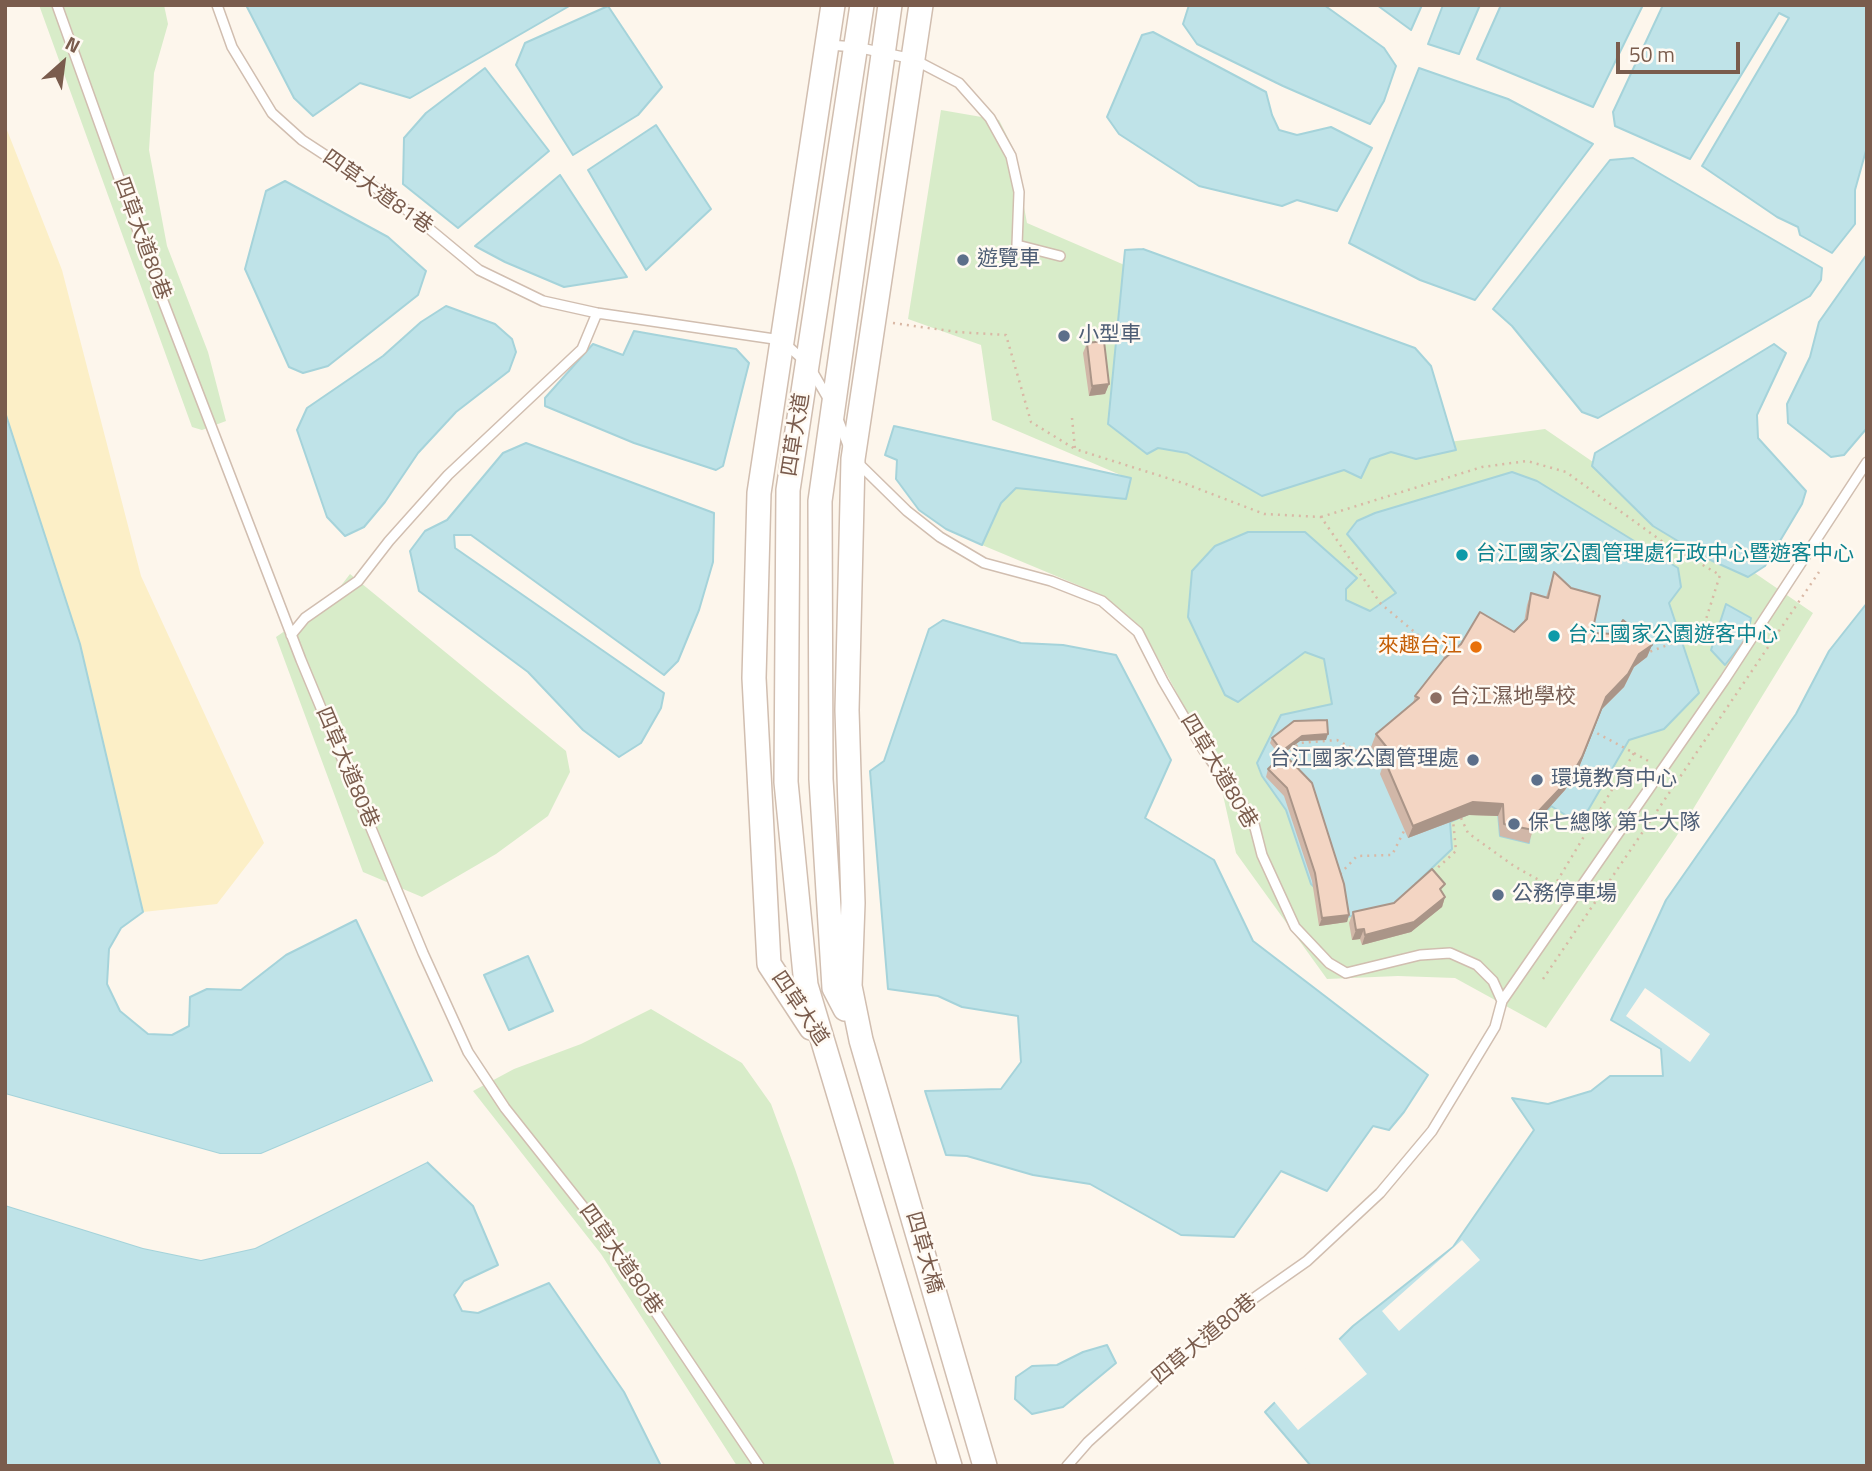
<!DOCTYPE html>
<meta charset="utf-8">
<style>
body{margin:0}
#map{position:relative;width:1872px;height:1471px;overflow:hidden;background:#fdf6ec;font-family:"Titillium Web",sans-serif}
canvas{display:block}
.frame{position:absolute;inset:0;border:7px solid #7a5c4d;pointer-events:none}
.north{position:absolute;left:28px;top:28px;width:70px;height:70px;-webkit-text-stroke:5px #fffaf3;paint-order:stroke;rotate:28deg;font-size:19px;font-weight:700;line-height:28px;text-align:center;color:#7a5c4d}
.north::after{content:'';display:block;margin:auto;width:24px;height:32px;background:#7a5c4d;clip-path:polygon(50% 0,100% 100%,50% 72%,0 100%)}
.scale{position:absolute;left:1616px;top:42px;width:124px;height:32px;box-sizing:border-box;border:4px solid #7a5c4d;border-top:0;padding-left:9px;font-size:21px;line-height:24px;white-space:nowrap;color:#7a5c4d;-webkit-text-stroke:5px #fffaf3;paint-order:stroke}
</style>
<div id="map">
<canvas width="1872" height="1471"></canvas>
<div class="frame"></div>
<div class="north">N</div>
<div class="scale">50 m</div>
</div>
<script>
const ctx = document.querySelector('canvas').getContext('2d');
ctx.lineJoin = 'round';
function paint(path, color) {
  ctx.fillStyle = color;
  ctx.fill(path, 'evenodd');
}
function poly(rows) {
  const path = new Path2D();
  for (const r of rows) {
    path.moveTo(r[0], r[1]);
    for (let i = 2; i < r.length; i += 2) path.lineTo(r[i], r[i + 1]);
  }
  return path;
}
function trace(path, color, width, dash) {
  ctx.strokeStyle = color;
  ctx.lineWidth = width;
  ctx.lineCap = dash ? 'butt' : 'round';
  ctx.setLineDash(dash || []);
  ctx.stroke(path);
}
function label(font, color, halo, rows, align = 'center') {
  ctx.font = font + ' "Titillium Web","Noto Sans TC",sans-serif';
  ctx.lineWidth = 5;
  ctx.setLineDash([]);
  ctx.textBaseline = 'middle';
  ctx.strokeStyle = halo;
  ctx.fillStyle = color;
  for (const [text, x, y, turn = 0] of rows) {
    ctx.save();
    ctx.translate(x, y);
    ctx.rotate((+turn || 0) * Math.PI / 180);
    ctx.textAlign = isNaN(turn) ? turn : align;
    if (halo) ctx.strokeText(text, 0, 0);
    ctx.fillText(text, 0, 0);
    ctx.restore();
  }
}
paint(poly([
 [39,5,164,5,168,24,154,73,149,150,167,246,208,352,226,421,202,430,192,427],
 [941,110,999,120,1013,148,1027,223,1301,341,1442,443,1545,429,1813,613,1676,837,1546,1028,1455,978,1398,976,1327,979,1236,853,1210,737,1204,743,1141,627,1104,596,982,545,1001,503,1016,488,1126,499,1130,479,992,420,981,345,908,319],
 [350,574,566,751,570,772,548,816,496,854,422,897,363,872,276,637,330,600],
 [651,1009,742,1063,771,1104,795,1169,895,1466,737,1466,601,1254,473,1091,514,1069,581,1044]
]), '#d8ecc9');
paint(poly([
 [5,125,62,270,141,576,264,843,217,904,143,912,5,442]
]), '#fcefc7');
const water = poly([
 [246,5,571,5,410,98,360,83,313,116,294,98,246,5],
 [1189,5,1324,5,1384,48,1396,66,1384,101,1370,124,1283,86,1197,44,1183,24,1189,5],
 [1377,5,1422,5,1411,30,1377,5],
 [1443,5,1480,5,1459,54,1428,44,1443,5],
 [1501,5,1643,5,1593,107,1477,59,1501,5],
 [1663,5,1867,6,1867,147,1855,190,1855,224,1832,253,1800,235,1798,227,1777,217,1702,166,1789,18,1779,13,1690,159,1615,126,1613,112,1663,5],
 [608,6,662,87,638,115,573,155,516,65,525,43,608,6],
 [1153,32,1266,92,1272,115,1279,130,1297,135,1331,127,1372,148,1337,211,1297,200,1282,206,1199,186,1119,134,1107,117,1142,35,1153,32],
 [485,68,549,151,458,228,403,184,404,138,426,113,485,68],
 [1419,68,1508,99,1593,144,1475,300,1420,280,1349,243,1419,68],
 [656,125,711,209,646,270,588,170,656,125],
 [1633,158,1822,268,1821,280,1810,296,1598,418,1582,412,1512,326,1493,309,1610,160,1633,158],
 [560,175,627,277,564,287,505,262,475,246,560,175],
 [285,181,388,237,426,271,418,295,328,366,303,373,289,367,245,269,266,191,285,181],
 [1143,249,1415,348,1431,366,1456,450,1416,459,1391,452,1370,459,1361,478,1344,470,1262,496,1187,453,1158,448,1147,454,1108,424,1125,250,1143,249],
 [1867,254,1867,428,1844,455,1831,457,1788,423,1787,404,1810,357,1819,322,1867,254],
 [446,306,495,324,512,339,516,352,509,371,456,412,418,453,385,502,364,527,345,536,327,517,297,430,307,408,383,356,421,322,446,306],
 [634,331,736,349,749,363,723,466,716,470,634,443,545,406,545,398,593,344,623,355,634,331],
 [1774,344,1786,353,1757,415,1758,438,1806,491,1802,504,1765,566,1748,577,1706,558,1653,526,1592,466,1595,453,1774,344],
 [5,412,80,644,143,912,121,928,109,949,107,984,120,1011,148,1034,172,1035,189,1026,190,997,207,989,241,990,286,955,356,920,432,1081,261,1154,220,1154,5,1094,5,412],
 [894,426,1131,478,1126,499,1016,488,1001,503,982,545,946,529,919,510,896,479,897,460,885,455,894,426],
 [526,443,714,513,713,562,699,610,678,661,664,675,471,535,454,535,455,548,664,693,661,708,641,743,619,757,583,730,528,672,419,591,410,551,425,531,447,520,503,453,526,443],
 [1512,472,1537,481,1678,568,1681,587,1669,603,1699,693,1664,729,1629,740,1580,824,1551,806,1530,829,1529,843,1500,836,1497,801,1450,822,1452,849,1389,909,1346,917,1311,884,1286,810,1262,776,1257,763,1281,715,1332,704,1324,659,1305,652,1238,702,1225,695,1188,617,1192,571,1215,546,1248,532,1305,532,1357,578,1346,589,1346,600,1370,611,1396,593,1347,534,1357,521,1375,513,1512,472],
 [1867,603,1867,1466,1311,1466,1265,1412,1353,1326,1453,1247,1534,1130,1512,1098,1548,1104,1591,1091,1610,1076,1663,1076,1661,1049,1611,1020,1666,900,1796,714,1829,651,1867,603],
 [1726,604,1751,618,1747,637,1725,665,1711,650,1726,604],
 [943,620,1021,643,1063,645,1116,655,1171,760,1145,818,1214,860,1253,941,1428,1075,1404,1112,1389,1130,1373,1126,1327,1191,1281,1171,1234,1237,1181,1235,1090,1184,1033,1175,967,1156,946,1155,925,1091,1001,1089,1021,1062,1018,1016,962,1007,938,996,888,989,870,771,884,761,929,629,943,620],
 [528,956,553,1011,509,1030,484,975,528,956],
 [427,1162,473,1206,498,1265,464,1281,454,1295,462,1311,478,1313,549,1283,624,1392,661,1466,5,1466,5,1205,143,1248,201,1260,255,1248,427,1162],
 [1107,1345,1116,1363,1063,1407,1032,1414,1015,1399,1016,1377,1032,1366,1057,1365,1083,1352,1107,1345]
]);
paint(water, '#bfe3e8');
trace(water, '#a5d3da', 2);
paint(poly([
 [1645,988,1710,1034,1690,1062,1626,1016],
 [432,1081,433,1085,261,1157,219,1157,5,1098,5,1094,220,1154,261,1154],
 [426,1159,429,1159,427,1162,255,1248,201,1260,143,1248,5,1205,5,1201,144,1245,201,1257,253,1244],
 [1462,1240,1480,1260,1399,1331,1382,1311],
 [1338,1338,1367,1374,1298,1430,1273,1400]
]), '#fdf6ec');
const service = poly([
 [57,5,163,301,301,660,423,953,468,1052,505,1108,593,1219,759,1466],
 [217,5,232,47,272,113,302,140,397,202,479,270,543,301,597,313,781,340,808,364,829,400],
 [829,45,856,47,913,59,959,83,990,118,1011,156,1019,192,1017,245,1060,256],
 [838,419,849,448],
 [858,463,907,511,940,537,984,563,1051,581,1102,601,1138,632,1163,681,1203,749,1253,820,1262,855,1295,927,1329,963,1346,973,1420,955,1450,953,1477,965,1493,981,1502,1001,1495,1027,1432,1131,1380,1193,1307,1261,1220,1322,1088,1442,1067,1466],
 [291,635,305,618,358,581,389,541,448,475,582,349,597,313],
 [1502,1001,1725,679,1867,462]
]);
const tertiary = poly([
 [862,5,788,490,786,782,806,985,950,1466],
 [921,5,853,459,847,710,853,903,850,986,861,1040,985,1466],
 [845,1009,834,988,821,779,820,501,890,5],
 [811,1028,769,964,754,678,759,493,833,5]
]);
trace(service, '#d1beb0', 12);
trace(tertiary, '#d1beb0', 26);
trace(poly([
 [893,323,957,332,1006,335,1031,422,1075,449],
 [1072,418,1075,449,1186,484,1264,514,1321,517,1381,604,1448,660],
 [1321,517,1482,467,1527,461,1566,472,1663,542,1720,575,1702,632,1649,652],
 [1634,753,1652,763],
 [1285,755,1300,743,1337,740,1384,766],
 [1461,818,1468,833,1514,866,1553,888,1634,753,1593,731],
 [1433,872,1456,851,1453,820],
 [1340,874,1357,856,1392,855,1406,827],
 [1543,979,1819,572]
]), '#d9b8a5', 2.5, [2, 5]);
trace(service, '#fff', 9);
trace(tertiary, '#fff', 23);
paint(poly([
 [1087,343,1109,384,1105,394,1089,396,1083,353],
 [1554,572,1592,633,1652,645,1647,657,1634,667,1624,687,1602,709,1578,770,1565,790,1534,824,1533,830,1529,843,1500,836,1498,816,1469,815,1408,838,1380,774,1384,762,1371,747,1376,734,1413,703,1415,696,1514,632,1524,622,1527,605,1531,593,1546,597],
 [1272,738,1326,740,1300,741,1280,756,1270,743],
 [1284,754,1349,915,1347,922,1319,926,1312,881,1284,796,1266,777,1268,769],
 [1442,892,1445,897,1442,907,1411,932,1362,945,1360,939,1352,940,1349,923,1353,912]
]), '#d1b7a8');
paint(poly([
 [1109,384,1105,394,1089,396,1092,386],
 [1652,645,1647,657,1634,667,1624,687,1602,709,1578,770,1565,790,1530,829,1534,816,1606,697,1639,654],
 [1328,734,1326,740,1300,741,1280,756,1282,751,1302,736],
 [1473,802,1503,804,1498,816,1469,815,1408,838,1413,826],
 [1445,897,1442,907,1411,932,1362,945,1365,935],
 [1349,915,1347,922,1319,926,1322,918],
 [1364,929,1360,939,1352,940,1356,930]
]), '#aa9588');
const building = poly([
 [1104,341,1109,384,1092,386,1087,343,1104,341],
 [1554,572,1571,588,1600,596,1592,633,1615,634,1623,620,1652,645,1639,654,1628,674,1606,697,1582,757,1570,778,1534,816,1533,830,1504,824,1503,804,1473,802,1413,826,1385,761,1389,750,1376,734,1419,698,1415,696,1444,659,1461,644,1480,612,1514,632,1527,619,1531,593,1548,598,1554,572],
 [1327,720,1328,734,1302,736,1282,751,1272,738,1294,721,1327,720],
 [1284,754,1312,783,1344,884,1349,915,1322,918,1315,873,1287,788,1268,769,1284,754],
 [1432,869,1445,884,1440,889,1445,897,1414,922,1365,935,1364,929,1356,930,1353,912,1394,903,1432,869]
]);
paint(building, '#f3d5c3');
trace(building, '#aa9588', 2);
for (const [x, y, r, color] of [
 [963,260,7,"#5c6f8a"],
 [1064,336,7,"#5c6f8a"],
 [1462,555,7,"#0f9aa8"],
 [1554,636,7,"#0f9aa8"],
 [1476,647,7,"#e8710a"],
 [1436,698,7,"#8d6e63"],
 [1473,760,7,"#5c6f8a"],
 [1537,780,7,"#5c6f8a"],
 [1514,824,7,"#5c6f8a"],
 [1498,895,7,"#5c6f8a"]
]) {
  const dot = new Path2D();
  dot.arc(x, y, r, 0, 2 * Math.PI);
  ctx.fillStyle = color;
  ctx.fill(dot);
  trace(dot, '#fffaf3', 2.5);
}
label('21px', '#7a5c4d', '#fffaf3', [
 ["四草大道81巷",377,193,35],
 ["四草大道80巷",141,239,70],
 ["四草大道",797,435,-81],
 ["四草大道80巷",346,768,67],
 ["四草大道80巷",1218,772,59],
 ["四草大道",799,1009,56],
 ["四草大橋",923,1253,74],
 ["四草大道80巷",620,1260,55],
 ["四草大道80巷",1205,1340,-40]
]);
label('21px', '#4e5e75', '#fffaf3', [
 ["遊覽車",977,260],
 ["小型車",1078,336],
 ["台江國家公園管理處",1459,760,"right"],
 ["環境教育中心",1551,780],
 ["保七總隊 第七大隊",1528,824],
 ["公務停車場",1512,895]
], 'left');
label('21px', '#0d838f', '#fffaf3', [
 ["台江國家公園管理處行政中心暨遊客中心",1476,555],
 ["台江國家公園遊客中心",1568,636]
], 'left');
label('21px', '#c56008', '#fffaf3', [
 ["來趣台江",1462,647]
], 'right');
label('21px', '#785e54', '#fffaf3', [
 ["台江濕地學校",1450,698]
], 'left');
</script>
